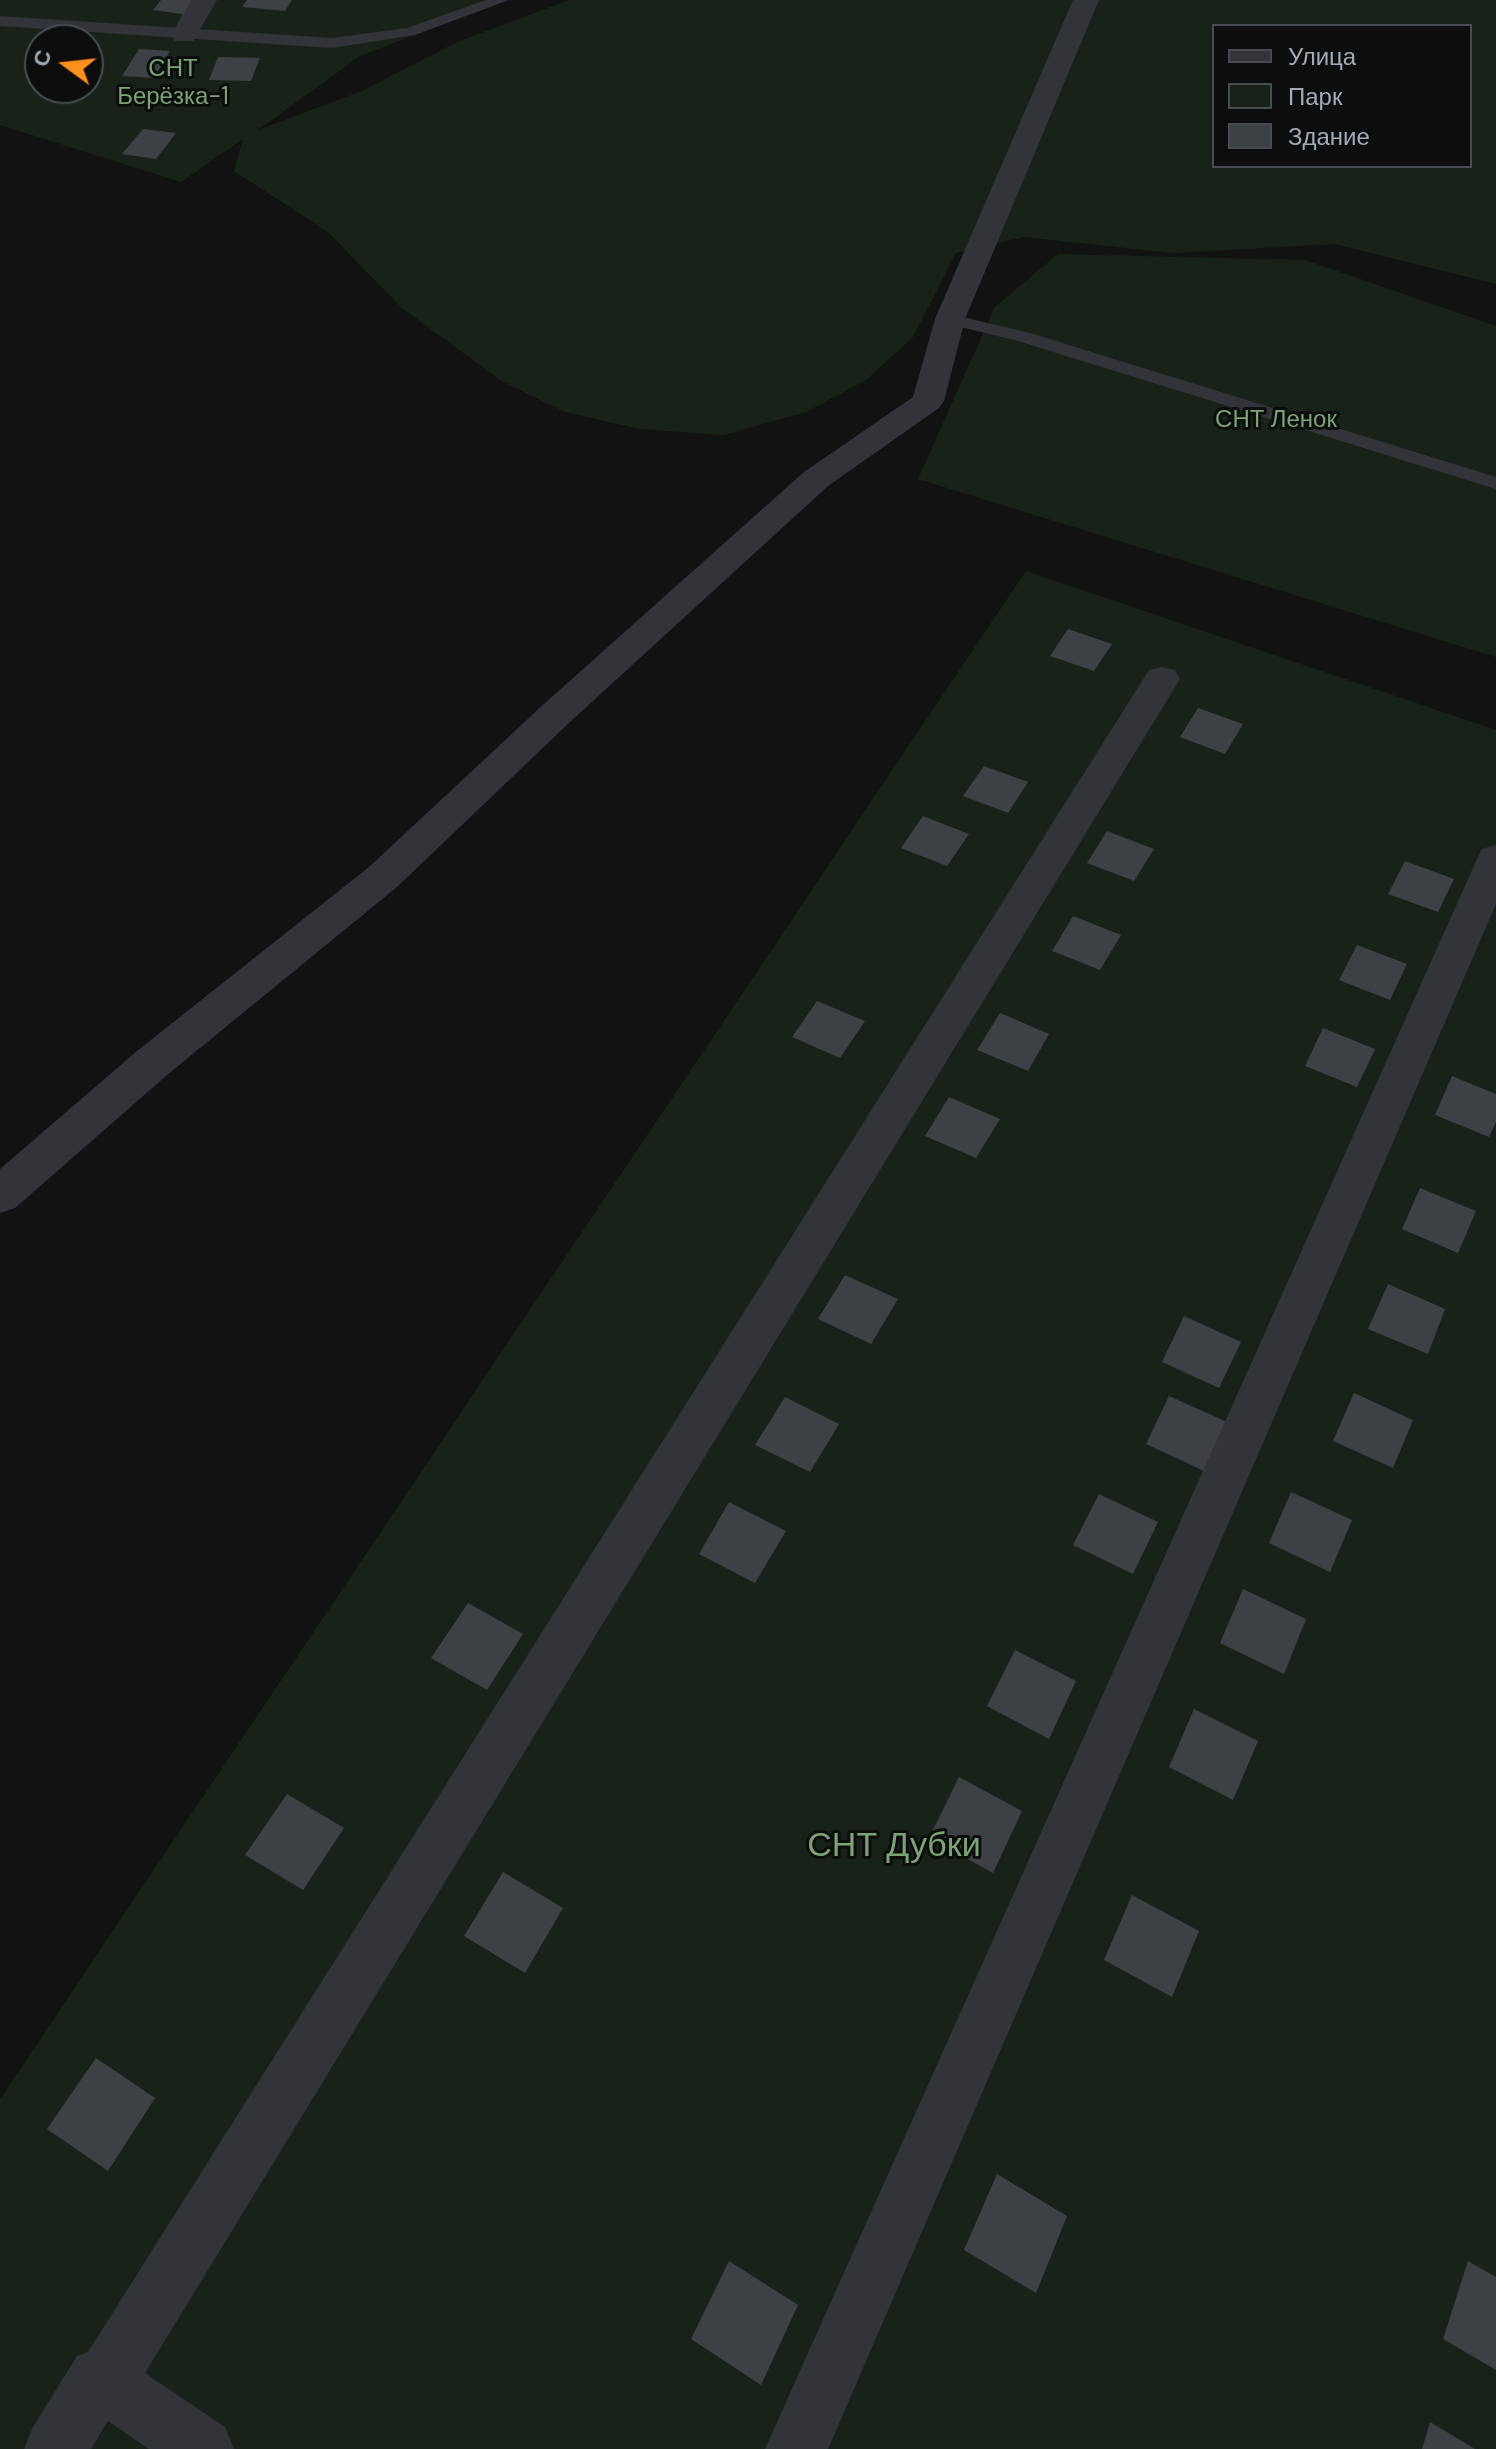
<!DOCTYPE html>
<meta charset="utf-8">
<style>
body{margin:0}
#map{position:relative;width:1496px;height:2449px;overflow:hidden;background:#121213;font-family:"DM Sans",sans-serif}
canvas{display:block}
.legend{position:absolute;left:1212px;top:24px;width:260px;height:144px;box-sizing:border-box;background:#0d0d0e;border:2px solid #484c51;margin:0;padding:10px 14px;list-style:none;font-size:24px;color:#a1abb6}
.legend li{display:flex;align-items:center;gap:16px;height:40px}
.legend b{width:40px;border:2px solid #484c51}
.north{position:absolute;left:24px;top:24px;width:80px;height:80px;box-sizing:border-box;background:#0d0d0e;border:2px solid #484c51;border-radius:50%;rotate:285deg;font-size:22px;font-weight:700;line-height:32px;text-align:center;color:#a1abb6}
.north::after{content:'';display:block;margin:auto;width:28px;height:36px;background:#ff8f1e;clip-path:polygon(50% 0,100% 100%,50% 72%,0 100%)}
</style>
<div id="map">
<canvas width="1496" height="2449"></canvas>
<ul class="legend">
<li><b style="height:10px;background:#323439"></b>Улица</li>
<li><b style="height:22px;background:#192219"></b>Парк</li>
<li><b style="height:22px;background:#3d4044"></b>Здание</li>
</ul>
<div class="north">С</div>
</div>
<script>
const ctx = document.querySelector('canvas').getContext('2d');
ctx.lineJoin = 'round';
function paint(path, color) {
  ctx.fillStyle = color;
  ctx.fill(path, 'evenodd');
}
function poly(rows) {
  const path = new Path2D();
  for (const r of rows) {
    path.moveTo(r[0], r[1]);
    for (let i = 2; i < r.length; i += 2) path.lineTo(r[i], r[i + 1]);
  }
  return path;
}
function label(font, color, halo, rows, align = 'center') {
  ctx.font = font + ' "DM Sans",sans-serif';
  ctx.lineWidth = 6;
  ctx.setLineDash([]);
  ctx.textBaseline = 'middle';
  ctx.strokeStyle = halo;
  ctx.fillStyle = color;
  for (const [text, x, y, turn = 0] of rows) {
    ctx.save();
    ctx.translate(x, y);
    ctx.rotate((+turn || 0) * Math.PI / 180);
    ctx.textAlign = isNaN(turn) ? turn : align;
    if (halo) ctx.strokeText(text, 0, 0);
    ctx.fillText(text, 0, 0);
    ctx.restore();
  }
}
paint(poly([
 [0,0,506,0,360,56,258,130,362,91,457,42,569,0,1496,0,1496,284,1334,244,1172,253,1024,237,956,253,913,337,866,380,806,412,724,435,640,429,565,412,503,382,402,308,328,232,234,171,243,139,181,182,0,125],
 [1214,26,1470,26,1470,166,1214,166],
 [40,40,88,40,88,88,40,88],
 [1058,254,1305,260,1496,326,1496,657,918,479,995,307],
 [1026,571,1496,730,1496,2449,0,2449,0,2099]
]), '#192219');
paint(poly([
 [161,0,202,0,189,15,153,10],
 [247,0,292,0,285,11,242,7],
 [139,49,170,51,154,78,122,76],
 [218,57,260,58,251,81,209,80],
 [143,129,176,133,156,159,122,154],
 [1068,629,1112,644,1094,671,1050,656],
 [1198,708,1243,724,1225,754,1180,737],
 [984,766,1028,782,1008,813,963,796],
 [923,816,969,834,947,866,901,848],
 [1107,831,1154,849,1134,881,1087,863],
 [1405,861,1454,879,1438,912,1388,894],
 [1073,916,1121,935,1100,970,1052,951],
 [1357,945,1407,964,1390,1000,1339,980],
 [817,1001,865,1021,840,1058,792,1037],
 [1000,1013,1049,1034,1028,1071,977,1050],
 [1323,1028,1375,1049,1357,1087,1305,1066],
 [1452,1076,1496,1094,1496,1122,1489,1137,1435,1115],
 [949,1097,1000,1119,976,1158,925,1136],
 [1420,1188,1476,1211,1458,1253,1402,1229],
 [845,1275,898,1299,871,1344,818,1319],
 [1388,1284,1445,1309,1428,1354,1368,1329],
 [1184,1316,1241,1342,1219,1388,1162,1362],
 [1354,1393,1413,1420,1393,1468,1333,1441],
 [1169,1396,1227,1422,1204,1471,1146,1444],
 [785,1397,839,1424,810,1472,755,1445],
 [1291,1492,1352,1520,1330,1572,1269,1543],
 [1099,1494,1158,1522,1133,1574,1073,1545],
 [729,1502,786,1531,755,1583,699,1554],
 [1243,1589,1306,1619,1284,1674,1220,1643],
 [468,1603,523,1634,487,1690,431,1658],
 [1015,1650,1076,1681,1049,1739,987,1706],
 [1194,1709,1258,1741,1233,1800,1169,1767],
 [959,1777,1022,1811,993,1873,929,1838],
 [287,1794,344,1828,303,1890,245,1855],
 [503,1872,563,1908,525,1973,464,1936],
 [1132,1895,1199,1931,1172,1997,1104,1960],
 [96,2058,155,2098,108,2171,47,2129],
 [997,2174,1067,2216,1036,2293,964,2250],
 [729,2261,798,2305,761,2385,691,2339],
 [1468,2261,1496,2277,1496,2370,1443,2339],
 [1430,2422,1475,2449,1422,2449]
]), '#3d4044');
paint(poly([
 [486,0,509,0,415,35,332,48,0,26,0,16,332,38,407,28,486,0],
 [950,314,1030,333,1496,477,1496,489,1018,341,944,323,941,319,950,314]
]), '#323439');
paint(poly([
 [191,0,217,0,193,41,175,41,171,35,191,0],
 [1073,0,1099,0,965,319,944,401,939,408,828,486,571,721,397,887,167,1075,15,1208,0,1213,0,1169,137,1051,369,867,545,703,804,472,913,397,935,319,1073,0],
 [1162,667,1175,670,1180,679,145,2373,225,2427,234,2449,149,2449,108,2421,91,2449,24,2449,33,2427,77,2356,88,2352,1149,670,1162,667],
 [1496,845,1496,904,828,2449,765,2449,1477,859,1482,849,1496,845]
]), '#323439');
label('24px', '#7ba376', '#0d0d0e', [
 ["СНТ",173,70],
 ["Берёзка-1",173,98],
 ["СНТ Ленок",1276,421]
]);
label('34px', '#7ba376', '#0d0d0e', [
 ["СНТ Дубки",894,1847]
]);
</script>
